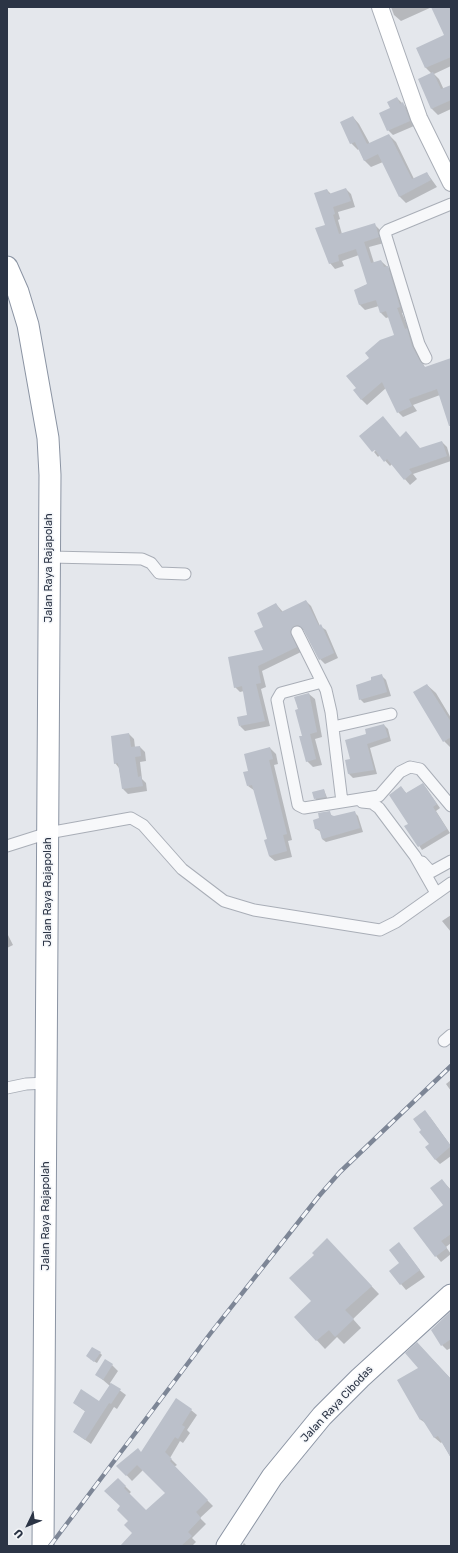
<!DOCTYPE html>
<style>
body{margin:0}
#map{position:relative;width:458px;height:1553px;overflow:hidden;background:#e4e7ec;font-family:Rubik,sans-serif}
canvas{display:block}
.frame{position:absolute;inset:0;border:8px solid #2b3445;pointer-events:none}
.north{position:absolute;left:8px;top:1505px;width:40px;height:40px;-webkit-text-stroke:3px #f4f6f9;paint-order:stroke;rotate:227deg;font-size:11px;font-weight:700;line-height:16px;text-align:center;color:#2b3445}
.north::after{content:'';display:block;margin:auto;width:14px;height:18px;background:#2b3445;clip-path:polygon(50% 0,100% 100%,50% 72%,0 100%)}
</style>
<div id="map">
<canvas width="458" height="1553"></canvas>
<div class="frame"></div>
<div class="north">U</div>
</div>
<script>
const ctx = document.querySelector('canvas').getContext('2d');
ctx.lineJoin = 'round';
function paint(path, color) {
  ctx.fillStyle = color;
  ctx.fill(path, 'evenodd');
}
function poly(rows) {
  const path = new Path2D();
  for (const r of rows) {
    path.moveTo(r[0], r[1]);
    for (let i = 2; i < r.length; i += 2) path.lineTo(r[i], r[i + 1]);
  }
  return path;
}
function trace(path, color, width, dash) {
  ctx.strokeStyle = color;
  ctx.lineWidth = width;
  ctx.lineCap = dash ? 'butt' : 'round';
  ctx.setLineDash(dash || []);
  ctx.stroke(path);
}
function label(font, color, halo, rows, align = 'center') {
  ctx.font = font + ' Rubik,sans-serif';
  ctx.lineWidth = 3;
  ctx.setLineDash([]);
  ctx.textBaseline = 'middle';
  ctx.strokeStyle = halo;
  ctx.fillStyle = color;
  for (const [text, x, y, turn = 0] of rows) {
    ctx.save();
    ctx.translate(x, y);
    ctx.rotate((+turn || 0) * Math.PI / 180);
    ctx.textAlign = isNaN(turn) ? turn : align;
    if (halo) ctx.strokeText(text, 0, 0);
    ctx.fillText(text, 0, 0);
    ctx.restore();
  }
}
paint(poly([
 [391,7,451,7,451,66,434,74,439,79,444,90,451,86,451,109,438,115,432,109,419,80,432,74,426,68,417,49,445,36,432,7,401,21,394,15],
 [397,98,408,109,414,126,393,135,388,130,391,109],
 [353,117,359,124,370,144,389,135,396,142,414,179,427,173,437,187,406,203,400,197,383,162,371,167,364,160,359,149,358,150,351,143],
 [346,189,351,194,355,207,338,212,340,219,338,220,342,234,374,224,380,230,384,243,369,247,374,263,381,261,393,272,405,312,402,313,425,368,451,359,451,419,440,395,413,405,417,411,403,417,398,412,386,388,367,405,361,399,357,388,370,358,395,336,389,317,386,318,381,313,379,306,365,310,360,305,355,290,368,284,359,255,342,261,344,266,335,269,330,263,326,225,327,190,331,194],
 [400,438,420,449,442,442,447,447,451,461,413,474,417,479,410,485,392,464,390,466,380,455,378,457,374,452,379,447],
 [306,601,311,606,320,626,326,630,338,658,325,664,320,659,304,630,298,631,301,652,262,671,266,687,261,689,270,726,245,731,240,726,248,716,244,691,240,692,235,687,265,651,264,627,276,604,283,612],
 [382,676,386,680,391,696,364,703,360,699,372,680],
 [427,685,436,693,451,718,451,748,444,741],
 [309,694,315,699,322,737,315,739,322,765,313,767,307,761,296,697],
 [384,725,388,729,391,741,370,748,377,774,353,778,349,774,367,735],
 [129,734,134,739,135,747,140,747,145,752,146,761,140,762,142,779,146,783,147,791,128,794,123,789,119,768,115,763],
 [270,748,276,754,278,764,274,765,292,840,288,841,292,857,275,861,269,856,268,840,255,791,248,786],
 [401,787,407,794,426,788,440,808,436,811,450,833,422,850,406,826,409,824],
 [324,790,328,800,318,801,315,799],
 [329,812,333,817,354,812,358,816,363,832,326,842,322,839,321,832,316,829,320,819],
 [451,915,451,932,442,921],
 [7,933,13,945,7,948],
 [451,1080,451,1091,446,1084],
 [430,1117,451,1146,451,1156,440,1164,435,1159,430,1145],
 [442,1180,451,1190,451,1243,446,1247,451,1254,441,1262,436,1256,445,1205],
 [335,1248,379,1294,353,1319,361,1328,344,1344,337,1337,325,1349,295,1317,313,1301,315,1255],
 [404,1249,425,1277,406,1290,390,1271,401,1263],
 [451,1313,451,1348,447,1350,442,1345],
 [417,1343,451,1379,451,1458,442,1442,441,1443,435,1438,427,1424,421,1420,420,1368],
 [100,1353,102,1355,97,1363,90,1359],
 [112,1365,118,1371,110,1383,126,1395,117,1409,114,1407,91,1444,74,1432,86,1412,74,1403,99,1402,110,1386,96,1374],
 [191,1410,197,1415,187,1430,190,1433,183,1443,180,1441,170,1458,177,1465,174,1467,213,1506,200,1518,206,1524,192,1538,196,1542,192,1546,121,1546,134,1533,121,1506,118,1479,131,1492,129,1494,146,1511,166,1493,143,1470,132,1481,118,1466,142,1453],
 [244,1543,247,1546,242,1546]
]), '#0003');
paint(poly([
 [431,7,449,7,451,12,451,57,425,68,416,48,444,35],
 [433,72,441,89,451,85,451,100,431,109,418,79],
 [397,97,400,104,403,102,410,121,387,131,379,113,390,108,387,102],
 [353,116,367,144,389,134,412,179,427,172,431,180,399,197,378,154,364,161,355,142,350,144,340,122],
 [346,188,351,201,333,207,335,214,333,215,339,234,375,223,379,237,364,242,371,263,381,260,384,267,388,266,400,307,397,308,405,329,407,328,412,346,420,361,425,367,451,358,451,426,449,426,437,389,409,399,412,406,397,413,382,382,361,400,353,390,356,388,346,376,369,358,365,353,380,340,394,335,386,311,380,313,376,300,359,305,354,290,367,284,356,249,338,255,339,261,329,264,315,228,325,225,314,193,327,189,329,194],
 [383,416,400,437,406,431,420,448,442,441,447,456,409,469,412,473,404,480,387,459,384,462,375,450,372,452,359,436],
 [306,600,319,626,321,624,334,653,319,660,303,629,298,625,294,626,290,632,297,647,258,666,261,683,256,684,265,721,239,726,237,717,247,715,242,686,234,688,228,657,263,650,254,631,263,627,257,613,276,603,281,612],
 [382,674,387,692,359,700,356,685,371,680,371,677],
 [427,684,451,722,451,737,443,742,413,692],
 [309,693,317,732,310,734,316,759,306,762,299,736,302,736,295,710,298,709,294,697],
 [384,724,388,737,367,744,374,770,348,774,345,760,350,759,345,740,366,734,365,729],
 [129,733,131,747,140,746,141,756,135,757,138,777,141,776,143,786,122,789,118,763,114,764,111,736],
 [270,747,273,759,269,760,287,834,283,835,287,851,269,856,264,840,267,839,252,785,247,786,243,772,248,771,244,754],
 [423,783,437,804,433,807,447,829,418,847,404,826,408,824,389,795,401,786,406,793],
 [324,789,326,797,314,799,312,792],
 [330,811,331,815,334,816,355,811,360,828,322,839,319,829,315,829,313,820,319,818,318,813],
 [425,1110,451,1146,435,1160,425,1147,429,1144,419,1132,421,1130,413,1119],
 [442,1179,451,1191,451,1234,441,1241,447,1248,435,1257,413,1228,443,1205,430,1188],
 [327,1238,372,1286,345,1310,354,1319,335,1337,329,1330,316,1341,294,1317,311,1301,289,1278,314,1255,312,1253],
 [399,1242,420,1270,400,1285,389,1271,399,1263,389,1250],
 [451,1311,451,1339,441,1346,431,1330],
 [417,1342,451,1379,451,1458,438,1436,434,1438,422,1419,420,1420,397,1380,418,1368,405,1353],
 [92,1347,101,1352,94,1362,86,1356],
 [105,1359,113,1364,103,1380,95,1375],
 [111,1383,121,1389,111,1404,109,1403,85,1440,73,1432,85,1411,73,1403,81,1389,99,1401],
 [176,1398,192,1409,182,1425,185,1427,178,1439,175,1437,165,1452,172,1459,170,1461,208,1500,196,1512,201,1518,188,1532,192,1536,181,1546,120,1546,132,1533,124,1525,128,1521,117,1510,120,1506,104,1491,118,1478,126,1486,124,1488,146,1510,165,1493,137,1465,126,1476,116,1466,138,1448,141,1452]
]), '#bbc0ca');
const street = poly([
 [426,358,419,344,385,233,388,230,451,204],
 [50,557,142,559,151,563,159,573,185,574],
 [297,632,326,690,331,712,342,802],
 [322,682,281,693,277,700,298,805,304,808,379,796,400,772,410,767,420,769,451,806],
 [333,727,391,714],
 [362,802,372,803,379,808,415,856,436,893],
 [7,846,48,833,131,818,143,825,182,869,224,901,254,910,380,930,396,922,451,883],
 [422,862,431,872,451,861],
 [444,1041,451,1035],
 [7,1088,26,1084,47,1083]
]);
const secondary = poly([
 [380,7,419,118,451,183]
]);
const highway = poly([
 [7,267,18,292,28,325,48,438,50,475,43,1546],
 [227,1546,272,1477,322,1416,360,1378,451,1295]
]);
trace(street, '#a9aeb7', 13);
trace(secondary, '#a9aeb7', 18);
trace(highway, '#8b94a3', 23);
trace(street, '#f7f8fa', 11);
trace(secondary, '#fff', 16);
trace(highway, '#fff', 21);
const rail = poly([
 [50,1546,210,1334,319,1196,340,1172,451,1066]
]);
trace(rail, '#7d8696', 4.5);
trace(rail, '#f4f6f9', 3, [9]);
label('11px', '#2b3445', '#f4f6f9', [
 ["Jalan Raya Rajapolah",49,568,-90],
 ["Jalan Raya Rajapolah",48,892,-90],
 ["Jalan Raya Rajapolah",46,1216,-90],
 ["Jalan Raya Cibodas",337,1404,-47]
]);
</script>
